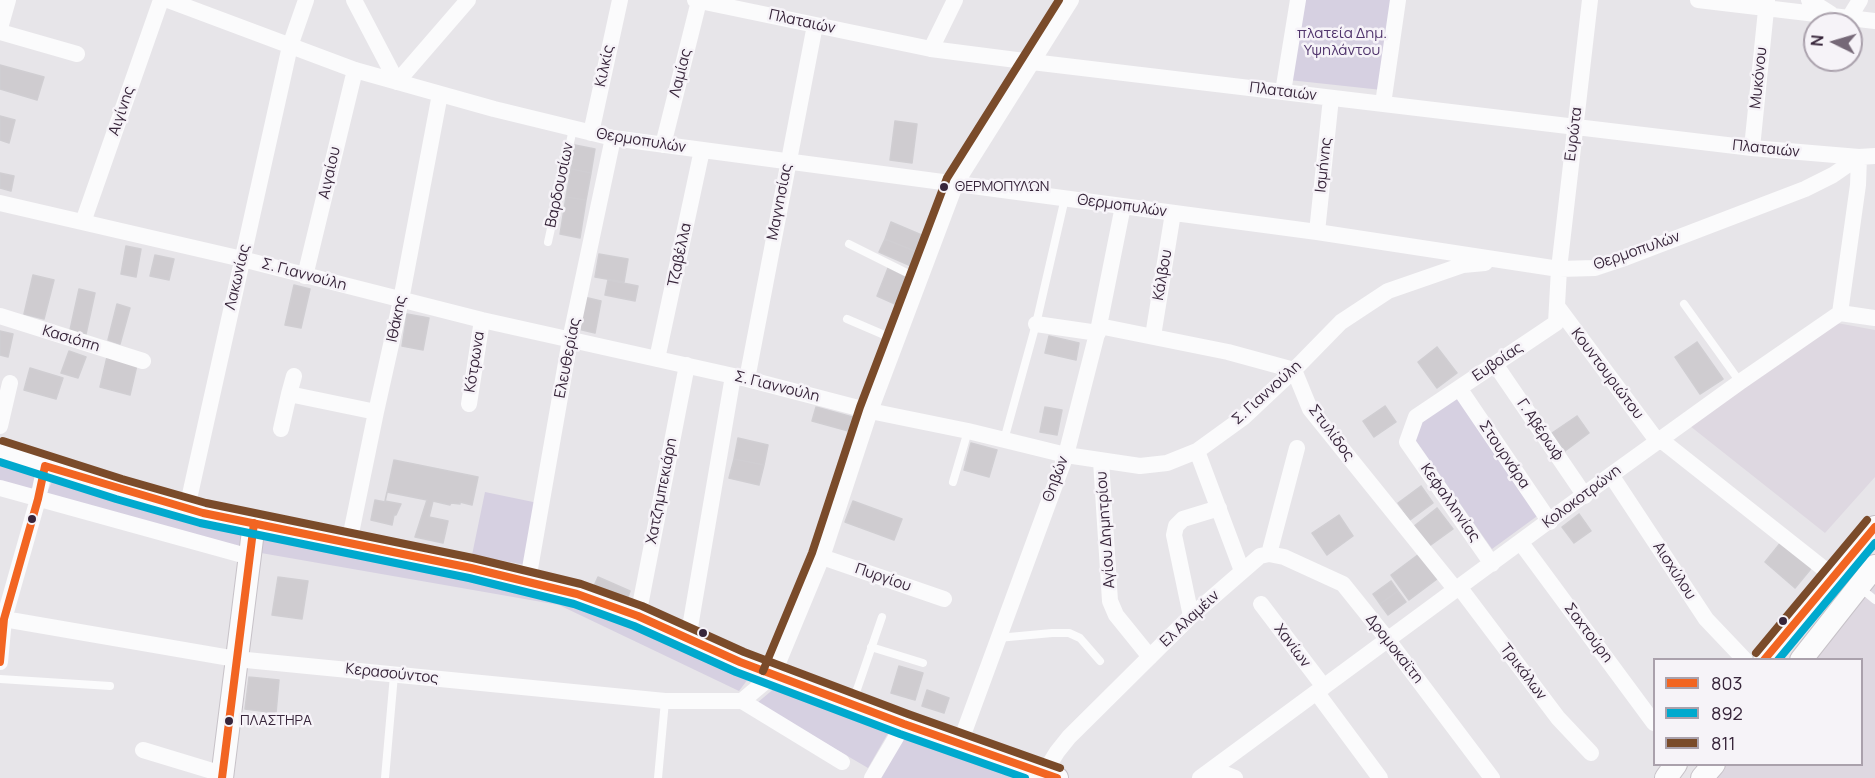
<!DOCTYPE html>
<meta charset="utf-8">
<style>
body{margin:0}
#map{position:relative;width:1875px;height:778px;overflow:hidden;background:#e7e5e9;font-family:Manrope,sans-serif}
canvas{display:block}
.legend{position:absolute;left:1653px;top:658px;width:210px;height:108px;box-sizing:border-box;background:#f6f3f8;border:2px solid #aaa1ac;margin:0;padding:8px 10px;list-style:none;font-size:18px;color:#37253a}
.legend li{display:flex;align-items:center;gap:12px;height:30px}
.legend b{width:30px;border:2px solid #aaa1ac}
.north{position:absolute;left:1803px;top:12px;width:60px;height:60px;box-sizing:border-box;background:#f6f3f8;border:2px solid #aaa1ac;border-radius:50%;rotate:275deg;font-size:16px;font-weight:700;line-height:24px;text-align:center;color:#37253a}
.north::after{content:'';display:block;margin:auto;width:21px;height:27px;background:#756877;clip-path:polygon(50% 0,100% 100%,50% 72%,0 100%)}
</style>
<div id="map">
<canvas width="1875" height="778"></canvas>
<ul class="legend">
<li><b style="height:8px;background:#f26522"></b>803</li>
<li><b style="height:8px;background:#00a9ce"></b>892</li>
<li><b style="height:8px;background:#7a4b2a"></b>811</li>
</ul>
<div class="north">N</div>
</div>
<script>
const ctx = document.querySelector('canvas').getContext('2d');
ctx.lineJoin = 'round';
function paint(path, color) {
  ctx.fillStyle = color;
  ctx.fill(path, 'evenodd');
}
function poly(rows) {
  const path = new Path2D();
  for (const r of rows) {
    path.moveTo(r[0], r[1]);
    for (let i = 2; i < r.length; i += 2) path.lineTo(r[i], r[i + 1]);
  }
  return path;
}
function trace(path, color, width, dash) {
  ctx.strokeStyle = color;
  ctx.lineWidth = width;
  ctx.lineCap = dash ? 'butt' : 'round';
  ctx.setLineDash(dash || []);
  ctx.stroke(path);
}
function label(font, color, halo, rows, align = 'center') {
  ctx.font = font + ' Manrope,sans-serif';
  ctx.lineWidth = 5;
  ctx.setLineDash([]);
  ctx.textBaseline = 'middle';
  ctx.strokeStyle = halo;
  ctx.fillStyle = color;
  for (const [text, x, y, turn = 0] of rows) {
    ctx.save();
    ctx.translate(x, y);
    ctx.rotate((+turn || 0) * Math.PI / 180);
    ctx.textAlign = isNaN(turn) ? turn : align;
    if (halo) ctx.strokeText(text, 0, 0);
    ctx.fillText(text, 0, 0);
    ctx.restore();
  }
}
paint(poly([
 [1837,323,1875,330,1875,477,1825,533,1690,426],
 [1875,578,1875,778,1710,778,1722,765,1862,764,1862,660,1812,659]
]), '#ded8e1');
paint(poly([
 [1303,0,1393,0,1382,90,1289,80],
 [1459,395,1540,514,1492,549,1414,438,1420,422],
 [0,453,45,466,32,492,0,483],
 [54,478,250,526,247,551,45,496],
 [485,492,538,503,526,565,472,555],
 [265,530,561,595,751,675,739,691,559,605,261,553],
 [776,687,891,728,868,768,757,703],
 [906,730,1035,778,877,778]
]), '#d6d0e1');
const building = poly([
 [0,65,44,77,37,100,0,89,0,65],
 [0,116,15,120,9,143,0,140,0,116],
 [895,121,917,124,912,163,890,160,895,121],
 [575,145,595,149,591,173,571,169,575,145],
 [571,169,591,173,586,200,566,197,571,169],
 [0,173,14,176,11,191,0,188,0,173],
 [566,197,586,200,580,238,560,234,566,197],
 [891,222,924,236,917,252,885,239,891,222],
 [885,239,917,252,911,266,879,252,885,239],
 [126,246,141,249,136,277,121,274,126,246],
 [599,254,628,259,624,282,595,277,599,254],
 [155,255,174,259,169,280,150,276,155,255],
 [888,268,907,276,895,304,877,296,888,268],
 [33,275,54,280,44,319,24,314,33,275],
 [608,280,638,286,635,301,605,295,608,280],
 [294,285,310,289,301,328,285,325,294,285],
 [79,289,95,293,86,334,70,330,79,289],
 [584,297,601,301,595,333,578,329,584,297],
 [117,304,130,308,120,344,108,340,117,304],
 [407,314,429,318,423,350,402,346,407,314],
 [0,331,13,334,8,357,0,355,0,331],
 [1049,336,1079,343,1076,360,1045,353,1049,336],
 [1697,342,1723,379,1700,394,1675,357,1697,342],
 [1437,347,1457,373,1437,388,1418,362,1437,347],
 [69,351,86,357,78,378,61,373,69,351],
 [107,357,137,365,130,395,100,387,107,357],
 [30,368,63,378,56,399,24,390,30,368],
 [1385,406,1396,422,1374,437,1363,421,1385,406],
 [816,407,856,418,852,432,812,421,816,407],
 [1045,407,1062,410,1057,435,1040,432,1045,407],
 [1577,416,1589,433,1565,451,1552,433,1577,416],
 [738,438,768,445,764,465,734,459,738,438],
 [971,443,997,450,989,477,964,470,971,443],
 [734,459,764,465,759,485,729,478,734,459],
 [394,460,478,477,472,505,460,502,460,504,451,503,450,505,433,501,429,517,448,521,443,543,415,537,427,500,387,492,385,501,401,504,396,515,394,515,392,525,371,520,375,500,385,502,394,460],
 [1421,486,1433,503,1410,520,1398,503,1421,486],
 [853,501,902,519,894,540,845,522,853,501],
 [1437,508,1453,529,1428,547,1413,527,1437,508],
 [1579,514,1591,531,1574,543,1562,527,1579,514],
 [1339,515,1353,536,1327,555,1312,533,1339,515],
 [1782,541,1814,565,1795,588,1765,562,1782,541],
 [1419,554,1437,579,1409,600,1391,575,1419,554],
 [278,577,308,581,302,619,272,615,278,577],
 [598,577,630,591,627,600,594,586,598,577],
 [1391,581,1398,591,1380,604,1373,594,1391,581],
 [1398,591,1406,602,1388,615,1380,604,1398,591],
 [899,666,923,673,915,700,891,693,899,666],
 [249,677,279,680,276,713,245,709,249,677],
 [927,690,949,698,944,713,922,706,927,690]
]);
paint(building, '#cfccd0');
trace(building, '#d0ced2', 1.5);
const secondary = poly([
 [0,451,119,489,203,513,471,568,577,594,638,616,740,662,904,724,1057,778],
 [1764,660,1875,527],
 [1801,660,1875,566],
 [222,778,254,523],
 [1666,778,1676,764],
 [1702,778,1714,764]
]);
trace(secondary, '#c7c2c8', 24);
trace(poly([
 [548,242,573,129],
 [849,244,919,279],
 [1684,304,1740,382],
 [847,319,896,340],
 [1004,440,1036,324,1065,198],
 [953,482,968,431],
 [1859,587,1875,600],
 [998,638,1052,633,1069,633,1080,638,1100,661],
 [871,647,923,663],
 [0,679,110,686],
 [852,704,882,617],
 [385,778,394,675],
 [658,778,665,701]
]), '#fbfbfc', 8);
trace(poly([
 [168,0,355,70,494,109,613,138,1317,232,1559,269,1595,268,1622,259,1805,189,1833,175,1859,157],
 [354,0,397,82,468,0],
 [695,0,931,49,1032,62,1752,148,1859,157,1875,156],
 [1698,0,1875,21],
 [1809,0,1831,14],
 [1849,18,1860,0],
 [0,28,8,0],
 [0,32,77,54],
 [931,49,955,0],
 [1283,92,1298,0],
 [1383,104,1398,0],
 [591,133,620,0],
 [663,145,699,1],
 [1752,148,1767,0],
 [0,203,242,259,482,320,747,379,870,411,968,431,1066,455,1140,466,1167,463,1197,451,1244,417,1294,370,1341,322,1388,291,1463,265,1485,263],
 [83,222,161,0],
 [1317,232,1331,98],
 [305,276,355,70],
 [1557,306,1658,442],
 [1840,313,1875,318],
 [0,316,143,361],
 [1036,324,1098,333],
 [1099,326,1228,352,1294,370,1310,409,1456,590],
 [1153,336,1173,213],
 [657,359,702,150],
 [1495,364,1585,496],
 [747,379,815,25],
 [1459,388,1550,522],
 [289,394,294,376],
 [469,404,482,320],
 [0,426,10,383],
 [281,429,289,394,376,412],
 [1661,440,1833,576],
 [1197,451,1242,571],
 [1101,461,1110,601,1116,615,1150,657],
 [1611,475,1706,619,1745,660],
 [0,488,250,557],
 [187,508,290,46,306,0],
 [349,543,376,412,401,300,440,94],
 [1521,543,1654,723],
 [1269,554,1297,448],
 [822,557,944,599],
 [1492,564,1407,442,1416,417,1556,323,1559,269,1590,0],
 [528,580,570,340,613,138],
 [1460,588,1558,718,1591,753],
 [1261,604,1324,687],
 [638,616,687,365],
 [1191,616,1174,535,1176,526,1183,519,1219,508],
 [4,619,236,659,665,701,742,701,773,675,822,557,870,411,956,183,1071,0],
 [688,639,733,376],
 [0,662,4,619,38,499,45,466],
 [1317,693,1380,778],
 [742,701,842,762],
 [960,743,1066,455,1099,326,1123,206],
 [143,750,222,774],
 [1212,769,1235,778],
 [872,778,904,724],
 [1041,778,1057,752,1069,737,1191,616,1260,556,1269,554,1284,557,1343,584,1388,640,1492,778],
 [1200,778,1611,475,1740,382,1840,313,1858,185,1859,157]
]), '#fbfbfc', 16);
trace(secondary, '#fbfbfc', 22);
trace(poly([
 [1764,660,1875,527],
 [0,662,4,619,38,499,45,466,203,513,471,568,577,594,638,616,740,662,904,724,1057,778],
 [222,778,254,523]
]), '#f26522', 8);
trace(poly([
 [0,462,116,499,200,523,469,578,574,604,634,626,736,672,900,734,1025,778],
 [1778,660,1875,543]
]), '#00a9ce', 8);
trace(poly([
 [3,441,122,479,206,503,473,558,581,584,642,606,744,652,908,714,1060,768],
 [1756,653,1867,520],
 [763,671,812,553,860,407,947,178,1059,0]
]), '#7a4b2a', 8);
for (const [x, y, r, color] of [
 [944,187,5,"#37253a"],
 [32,519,5,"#37253a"],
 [1783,621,5,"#37253a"],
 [703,633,5,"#37253a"],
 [229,721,5,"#37253a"]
]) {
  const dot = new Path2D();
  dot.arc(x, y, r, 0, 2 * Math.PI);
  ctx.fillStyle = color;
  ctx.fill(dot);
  trace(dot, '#f6f3f8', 2);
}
label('14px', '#37253a', '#f6f3f8', [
 ["ΘΕΡΜΟΠΥΛΏΝ",955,187],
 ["ΠΛΑΣΤΗΡΑ",240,721]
], 'left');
label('15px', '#37253a', '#f6f3f8', [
 ["Πλαταιών",802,22,12],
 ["Κιλκίς",605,66,-78],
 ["Λαμίας",681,73,-76],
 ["Μυκόνου",1759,78,-84],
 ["Πλαταιών",1283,92,7],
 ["Αιγίνης",122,111,-71],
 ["Ευρώτα",1574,134,-83],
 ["Θερμοπυλών",641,141,9],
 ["Πλαταιών",1766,149,6],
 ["Ισμήνης",1324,165,-84],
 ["Αιγαίου",330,173,-77],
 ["Βαρδουσίων",560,185,-78],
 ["Μαγνησίας",780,202,-79],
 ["Θερμοπυλών",1122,206,8],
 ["Θερμοπυλών",1637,251,-19],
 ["Τζαβέλλα",680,255,-78],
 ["Σ. Γιαννούλη",304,275,15],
 ["Κάλβου",1163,275,-80],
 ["Λακωνίας",238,277,-77],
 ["Ιθάκης",397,319,-78],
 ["Κασιόπη",71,339,17],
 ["Ελευθερίας",568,358,-79],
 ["Κότρωνα",475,362,-81],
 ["Ευβοίας",1498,362,-34],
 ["Κουντουριώτου",1607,374,53],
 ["Σ. Γιαννούλη",777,387,14],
 ["Σ. Γιαννούλη",1267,393,-42],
 ["Γ. Αβέρωφ",1540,430,56],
 ["Στυλίδος",1331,433,53],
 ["Στουρνάρα",1504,455,56],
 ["Θηβών",1056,479,-70],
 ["Χατζημπεκιάρη",662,491,-79],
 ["Κολοκοτρώνη",1582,497,-37],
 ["Κεφαλληνίας",1450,503,55],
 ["Αγίου Δημητρίου",1106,530,-94],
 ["Αισχύλου",1674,571,57],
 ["Πυργίου",883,578,19],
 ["Ελ Αλαμέιν",1190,619,-43],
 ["Σαχτούρη",1588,633,53],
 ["Χανίων",1292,646,53],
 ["Δρομοκαϊτη",1394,649,52],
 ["Τρικάλων",1523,672,53],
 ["Κερασούντος",392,674,6]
]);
label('15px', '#50346c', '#f6f3f8', [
 ["πλατεία Δημ.",1342,34],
 ["Υψηλάντου",1342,51]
]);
</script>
